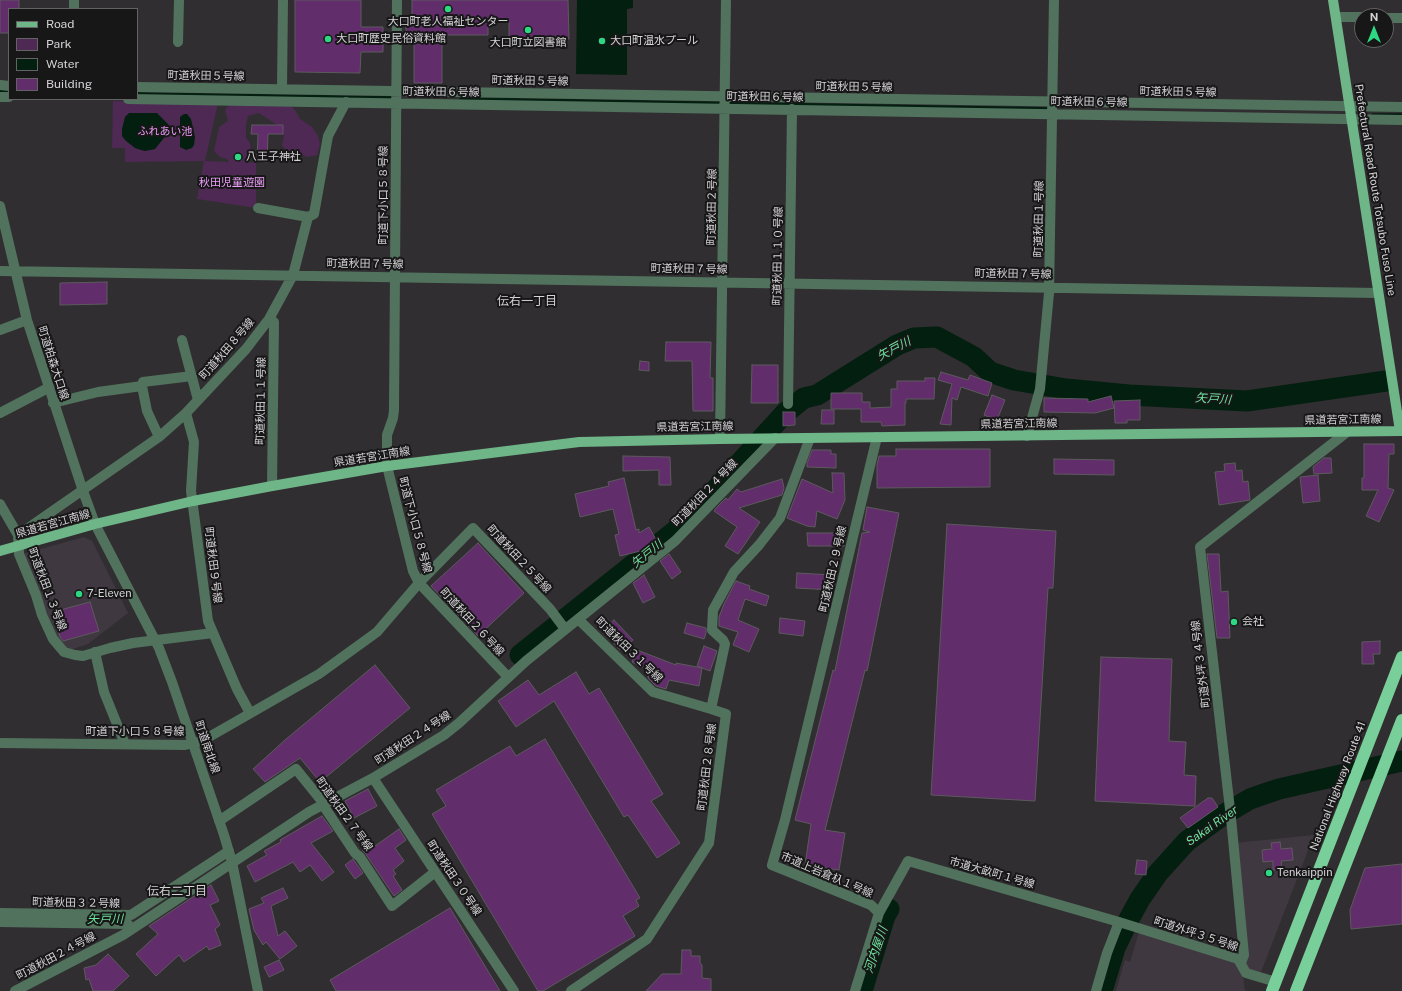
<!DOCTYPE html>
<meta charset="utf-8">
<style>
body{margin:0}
#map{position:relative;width:1402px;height:991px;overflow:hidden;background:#312e32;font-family:"Public Sans",sans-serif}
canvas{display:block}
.legend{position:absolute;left:8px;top:8px;width:130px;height:92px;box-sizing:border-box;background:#181718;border:1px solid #646264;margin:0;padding:5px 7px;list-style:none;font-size:12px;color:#d5d3d6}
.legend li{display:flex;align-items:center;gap:8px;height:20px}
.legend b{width:20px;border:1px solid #646264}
.north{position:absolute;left:1354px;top:8px;width:40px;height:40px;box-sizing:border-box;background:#181718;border:1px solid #646264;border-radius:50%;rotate:0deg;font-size:11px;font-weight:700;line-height:16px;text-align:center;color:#d5d3d6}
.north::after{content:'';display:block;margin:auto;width:14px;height:18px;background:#2ed883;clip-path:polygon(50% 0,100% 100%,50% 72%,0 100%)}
</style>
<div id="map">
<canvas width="1402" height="991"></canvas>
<ul class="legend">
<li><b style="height:5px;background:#6eb588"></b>Road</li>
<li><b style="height:11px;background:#4e2954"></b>Park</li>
<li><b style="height:11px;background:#031f0f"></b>Water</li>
<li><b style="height:11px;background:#622d6b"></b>Building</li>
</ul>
<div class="north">N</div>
</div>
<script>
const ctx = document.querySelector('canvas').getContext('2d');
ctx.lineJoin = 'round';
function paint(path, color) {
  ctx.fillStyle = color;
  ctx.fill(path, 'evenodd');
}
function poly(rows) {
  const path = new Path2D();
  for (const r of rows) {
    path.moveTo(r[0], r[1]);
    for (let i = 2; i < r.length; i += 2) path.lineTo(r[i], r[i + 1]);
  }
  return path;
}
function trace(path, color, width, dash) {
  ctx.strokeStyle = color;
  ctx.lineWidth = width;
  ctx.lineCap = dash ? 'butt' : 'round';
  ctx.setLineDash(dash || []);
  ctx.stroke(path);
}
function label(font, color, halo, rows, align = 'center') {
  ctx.font = font + ' "Public Sans","Noto Sans JP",sans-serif';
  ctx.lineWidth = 4;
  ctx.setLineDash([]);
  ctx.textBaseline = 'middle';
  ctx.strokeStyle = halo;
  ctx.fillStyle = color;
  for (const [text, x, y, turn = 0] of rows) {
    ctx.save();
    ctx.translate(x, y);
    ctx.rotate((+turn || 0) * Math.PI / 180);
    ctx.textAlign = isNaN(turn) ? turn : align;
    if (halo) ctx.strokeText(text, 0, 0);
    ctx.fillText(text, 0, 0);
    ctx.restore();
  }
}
paint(poly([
 [84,537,92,541,128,613,88,644,67,651,47,623,23,554],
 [1314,835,1261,972,1246,970,1235,843],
 [1139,932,1234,961,1243,976,1245,991,1116,991,1125,960,1130,962]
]), '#3f3840');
paint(poly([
 [253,96,269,96,286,101,295,110,300,119,312,127,318,136,320,145,317,155,308,157,299,154,293,156,287,152,282,145,284,136,276,130,277,125,259,113,248,116,246,124,246,138,250,143,251,155,247,162,256,163,256,208,197,199,204,161,125,162,125,148,112,148,113,101,218,103,205,161,229,162,227,159,220,157,214,151,219,127,228,121,225,110,232,101,241,97]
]), '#4e2954');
paint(poly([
 [577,0,633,0,633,8,627,9,627,75,576,74],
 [129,113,157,113,168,124,169,129,168,133,155,149,145,151,141,150,135,148,126,141,122,136,122,129,125,117],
 [184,114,187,114,191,119,195,137,194,145,192,148,186,150,180,147,180,133,179,129,180,125,180,117]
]), '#031f0f');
trace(poly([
 [0,92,9,92],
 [137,94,395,98],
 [461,99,1051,109],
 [1373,115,1402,115]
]), '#031f0f', 3.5);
trace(poly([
 [520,655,674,532,698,509,784,414,804,398,817,395,897,345,914,338,937,337,974,357,990,372,1014,380,1066,389,1129,395,1247,401,1386,381],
 [862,991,885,916,889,909],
 [1102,991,1115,948,1128,921,1140,899,1158,873,1187,841,1223,815,1250,799,1264,794,1279,789,1402,761]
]), '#031f0f', 21);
const building = poly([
 [0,0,19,0,19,9,9,9,9,33,0,33,0,0],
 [295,0,361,0,361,27,383,27,383,52,361,52,360,73,295,72,295,0],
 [412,0,568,0,569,39,509,40,509,19,488,19,488,35,442,35,442,83,414,83,414,35,406,35,406,19,412,19,412,0],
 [252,125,283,125,283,134,268,134,267,162,257,161,258,134,251,134,252,125],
 [107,282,107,304,60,305,60,283,107,282],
 [666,342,711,342,710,378,713,378,713,411,693,411,692,361,665,361,666,342],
 [640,361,649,362,649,371,639,370,640,361],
 [752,365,778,365,778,403,751,403,752,365],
 [941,372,968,380,970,375,992,383,988,396,961,387,957,400,952,398,951,425,940,424,952,384,938,380,941,372],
 [925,378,935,378,934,399,906,399,906,403,905,403,905,425,882,426,881,422,861,422,861,409,831,409,831,393,862,393,862,402,870,402,870,408,891,407,891,389,897,389,897,381,925,381,925,378],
 [992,395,1005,400,997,420,984,415,992,395],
 [1111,396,1114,408,1095,413,1044,412,1044,398,1088,399,1088,402,1111,396],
 [1140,400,1140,420,1127,420,1127,423,1115,423,1114,401,1140,400],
 [822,410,834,410,834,424,821,424,822,410],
 [783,412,795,412,795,425,783,426,783,412],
 [1364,444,1394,444,1394,454,1389,454,1388,488,1394,490,1379,522,1366,516,1378,490,1362,490,1362,478,1364,478,1364,444],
 [896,449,990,449,990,487,877,488,877,465,879,456,896,456,896,449],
 [812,450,831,450,831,454,836,454,836,468,807,467,807,463,812,450],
 [623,456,670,457,671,485,659,485,659,470,623,471,623,456],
 [1324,458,1331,458,1332,473,1314,474,1313,467,1324,458],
 [1054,459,1114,460,1114,475,1054,474,1054,459],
 [1235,463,1236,471,1242,470,1243,482,1248,481,1250,500,1219,505,1215,472,1225,471,1224,464,1235,463],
 [832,473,844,473,845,500,837,519,817,511,815,527,807,526,787,518,802,479,833,493,832,473],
 [1318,475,1320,501,1303,503,1300,477,1318,475],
 [624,478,636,530,639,529,639,533,649,527,659,545,657,547,620,556,615,535,619,534,613,509,580,517,575,494,609,486,608,482,624,478],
 [782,479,784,488,782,495,739,508,760,522,738,554,725,546,737,527,714,511,717,507,726,498,728,500,737,489,741,492,782,479],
 [867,507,899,513,867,671,865,670,825,830,845,833,839,870,805,865,811,824,795,820,833,670,835,671,862,533,870,532,863,530,867,507],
 [947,524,1056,531,1053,588,1048,588,1035,801,931,795,947,524],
 [807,533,844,533,844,546,808,546,807,533],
 [478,543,524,593,478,636,431,586,478,543],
 [669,554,681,572,672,579,660,561,669,554],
 [1207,554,1219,554,1221,592,1228,591,1230,638,1217,638,1207,554],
 [797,573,833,575,832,590,796,588,797,573],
 [644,575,655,597,643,603,633,583,644,575],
 [736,581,750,586,749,589,769,596,766,606,745,599,738,620,759,629,749,652,733,645,738,632,719,626,719,617,724,604,736,581],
 [90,602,99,631,63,641,60,637,53,612,90,602],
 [780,618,805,621,803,636,779,633,780,618],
 [614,620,633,640,623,649,619,649,602,630,614,620],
 [687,623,706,628,706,633,704,639,684,633,687,623],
 [1380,641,1380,654,1373,654,1374,664,1362,664,1362,642,1380,641],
 [704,646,717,651,710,671,697,666,704,646],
 [637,650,676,665,676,663,702,668,699,686,669,680,666,689,656,686,648,678,649,670,632,662,637,650],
 [1101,657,1172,659,1169,741,1186,742,1184,775,1196,776,1195,806,1095,801,1101,657],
 [375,665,410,708,320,782,300,758,265,782,253,769,285,740,375,665],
 [576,672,589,694,599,688,663,794,651,801,680,843,657,858,628,815,624,817,554,701,516,727,498,701,528,680,539,695,576,672],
 [545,739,640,898,636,900,639,906,623,916,635,936,543,991,538,991,432,814,446,806,436,790,510,746,516,756,545,739],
 [368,789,377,806,354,818,345,801,368,789],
 [1208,798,1212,798,1218,807,1188,828,1180,818,1208,798],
 [322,816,333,831,311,843,334,872,322,881,310,865,300,872,293,862,255,882,247,866,267,855,264,851,281,842,280,840,322,816],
 [399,829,406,840,395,848,404,861,393,870,396,874,393,876,402,890,394,896,365,853,362,850,372,842,375,846,399,829],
 [1280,842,1281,849,1292,848,1293,860,1281,861,1282,869,1273,870,1273,861,1263,862,1262,850,1272,849,1271,843,1280,842],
 [353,859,363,873,355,879,345,865,353,859],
 [1137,860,1147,861,1146,875,1135,874,1137,860],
 [1402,864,1402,924,1351,929,1350,910,1365,868,1402,864],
 [211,885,219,901,210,905,220,925,215,929,221,945,209,950,207,946,184,962,179,955,156,976,136,954,158,934,149,926,211,885],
 [283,888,288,898,271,906,278,936,285,931,297,946,280,959,266,942,263,945,254,930,249,909,264,903,261,898,283,888],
 [450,908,500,991,336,991,330,980,450,908],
 [682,950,691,950,691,956,700,956,700,963,702,965,702,978,711,979,711,991,646,991,662,974,681,974,682,950],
 [108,954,129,976,113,991,93,991,89,979,86,980,84,968,96,965,108,954],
 [279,960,284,970,269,977,264,967,279,960]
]);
paint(building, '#622d6b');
trace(building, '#5d5a5e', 1);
trace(poly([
 [74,9,74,0],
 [1336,17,1362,17],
 [1386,18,1402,18],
 [178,42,179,0],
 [0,85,9,86],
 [137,87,1402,107],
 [282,89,283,0],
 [0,97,9,97],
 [128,99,1402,120],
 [0,206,27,320,83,491,95,524,159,648,172,682,224,835,232,862,258,991],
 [258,208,308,217],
 [0,271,1378,293],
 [269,319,274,322,272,486],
 [0,330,27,320],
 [182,340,198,400],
 [142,386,143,382,192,376],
 [53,403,98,392,142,386,147,411,159,437],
 [788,404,792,109],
 [0,413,48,388],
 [186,413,194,442,191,491,208,621,237,689,250,713],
 [1027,436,1040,389,1049,293,1054,0],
 [720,439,726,0],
 [0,504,18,535,19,554,36,595,42,615,53,639,64,652,75,655,83,656,110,648,133,643,213,633],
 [18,535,159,437,186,413,246,349,269,319,293,275,308,217,314,214,328,136,346,102],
 [578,619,653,692,711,709],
 [95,652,104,692,125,744],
 [508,677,419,583,473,528,550,609,565,629],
 [0,743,185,745,202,741,319,674,377,632,419,583,413,571,411,563,387,466,387,435,393,418,394,410,397,0],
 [373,778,514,991],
 [219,821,296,769,321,800,323,805,355,853,360,857,392,906,435,872],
 [0,913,131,915,229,851],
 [879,913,908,861,1119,922,1238,959,1246,973,1276,982],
 [0,922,128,924,131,930],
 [1241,963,1244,955,1231,818,1200,547,1347,432],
 [15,991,123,935,309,812,373,778,444,735,459,723,526,661,675,541,775,438],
 [571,991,647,939,709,843,726,714,711,709,725,644,723,640,712,630,713,610,734,572,759,545,780,518,810,438],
 [855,991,879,913,871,905,772,865,785,820,877,437],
 [1096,991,1107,953,1119,922]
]), '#51735d', 10);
trace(poly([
 [1333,0,1400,431],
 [0,551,95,524,193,501,272,486,387,466,579,442,720,439,1402,431]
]), '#6eb588', 10);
trace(poly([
 [1272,991,1402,657],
 [1296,991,1402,720]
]), '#78cf99', 12);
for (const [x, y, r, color] of [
 [448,9,4,"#2ed883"],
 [528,30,4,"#2ed883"],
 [328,39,4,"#2ed883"],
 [602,41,4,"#2ed883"],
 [238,157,4,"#2ed883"],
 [79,594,4,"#2ed883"],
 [1234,622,4,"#2ed883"],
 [1269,873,4,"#2ed883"]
]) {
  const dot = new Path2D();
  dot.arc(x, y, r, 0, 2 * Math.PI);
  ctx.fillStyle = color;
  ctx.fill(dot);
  trace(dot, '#181718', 1.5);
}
label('11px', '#d5d3d6', '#181718', [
 ["大口町老人福祉センター",448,22,"center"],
 ["大口町歴史民俗資料館",336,39],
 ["大口町温水プール",610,41],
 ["大口町立図書館",528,43,"center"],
 ["八王子神社",246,157],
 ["7-Eleven",87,594],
 ["会社",1242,622],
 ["Tenkaippin",1277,873]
], 'left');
label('11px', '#d5d3d6', '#181718', [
 ["町道秋田５号線",206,76,1],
 ["町道秋田５号線",530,81,1],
 ["町道秋田５号線",854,87,1],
 ["町道秋田６号線",441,92,1],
 ["町道秋田５号線",1178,92,1],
 ["町道秋田６号線",765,97,1],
 ["町道秋田６号線",1089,102,1],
 ["Prefectural Road Route Totsubo Fuso Line",1375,190,81],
 ["町道下小口５８号線",384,195,-90],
 ["町道秋田２号線",712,207,-89],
 ["町道秋田１号線",1039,219,-89],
 ["町道秋田１１０号線",778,256,-89],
 ["町道秋田７号線",365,264,1],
 ["町道秋田７号線",689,269,1],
 ["町道秋田７号線",1013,274,1],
 ["町道秋田８号線",227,349,-49],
 ["町道柏森大口線",53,363,72],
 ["町道秋田１１号線",261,401,-89],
 ["県道若宮江南線",1343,420,-1],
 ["県道若宮江南線",1019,424,-1],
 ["県道若宮江南線",695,427,-1],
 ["県道若宮江南線",372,457,-9],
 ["町道秋田２４号線",705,493,-46],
 ["県道若宮江南線",53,524,-16],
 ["町道下小口５８号線",415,525,75],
 ["町道秋田２５号線",519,559,47],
 ["町道秋田９号線",213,565,83],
 ["町道秋田２９号線",833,569,-77],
 ["町道秋田１３号線",47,589,69],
 ["町道秋田２６号線",472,622,47],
 ["町道秋田３１号線",629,650,44],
 ["町道外坪３４号線",1201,664,-97],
 ["町道下小口５８号線",135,732],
 ["町道秋田２４号線",413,738,-33],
 ["町道南北線",207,747,71],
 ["町道秋田２８号線",707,767,-83],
 ["National Highway Route 41",1338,786,-69],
 ["町道秋田２７号線",344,814,54],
 ["市道大畝町１号線",992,873,16],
 ["市道上岩倉杁１号線",827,875,23],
 ["町道秋田３０号線",454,878,56],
 ["町道秋田３２号線",76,903,1],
 ["町道外坪３５号線",1196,934,18],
 ["町道秋田２４号線",56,956,-28]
]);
label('11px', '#eb9ff8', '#181718', [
 ["ふれあい池",165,132],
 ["秋田児童遊園",232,183]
]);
label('12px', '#d5d3d6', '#181718', [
 ["伝右一丁目",527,301],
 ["伝右二丁目",177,891]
]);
label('italic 12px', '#6ce19b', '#181718', [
 ["矢戸川",894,349,-28],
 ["矢戸川",1213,399,4],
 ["矢戸川",647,554,-39],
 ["Sakai River",1212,826,-35],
 ["矢戸川",105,919],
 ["河内屋川",876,950,-71]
]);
</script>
